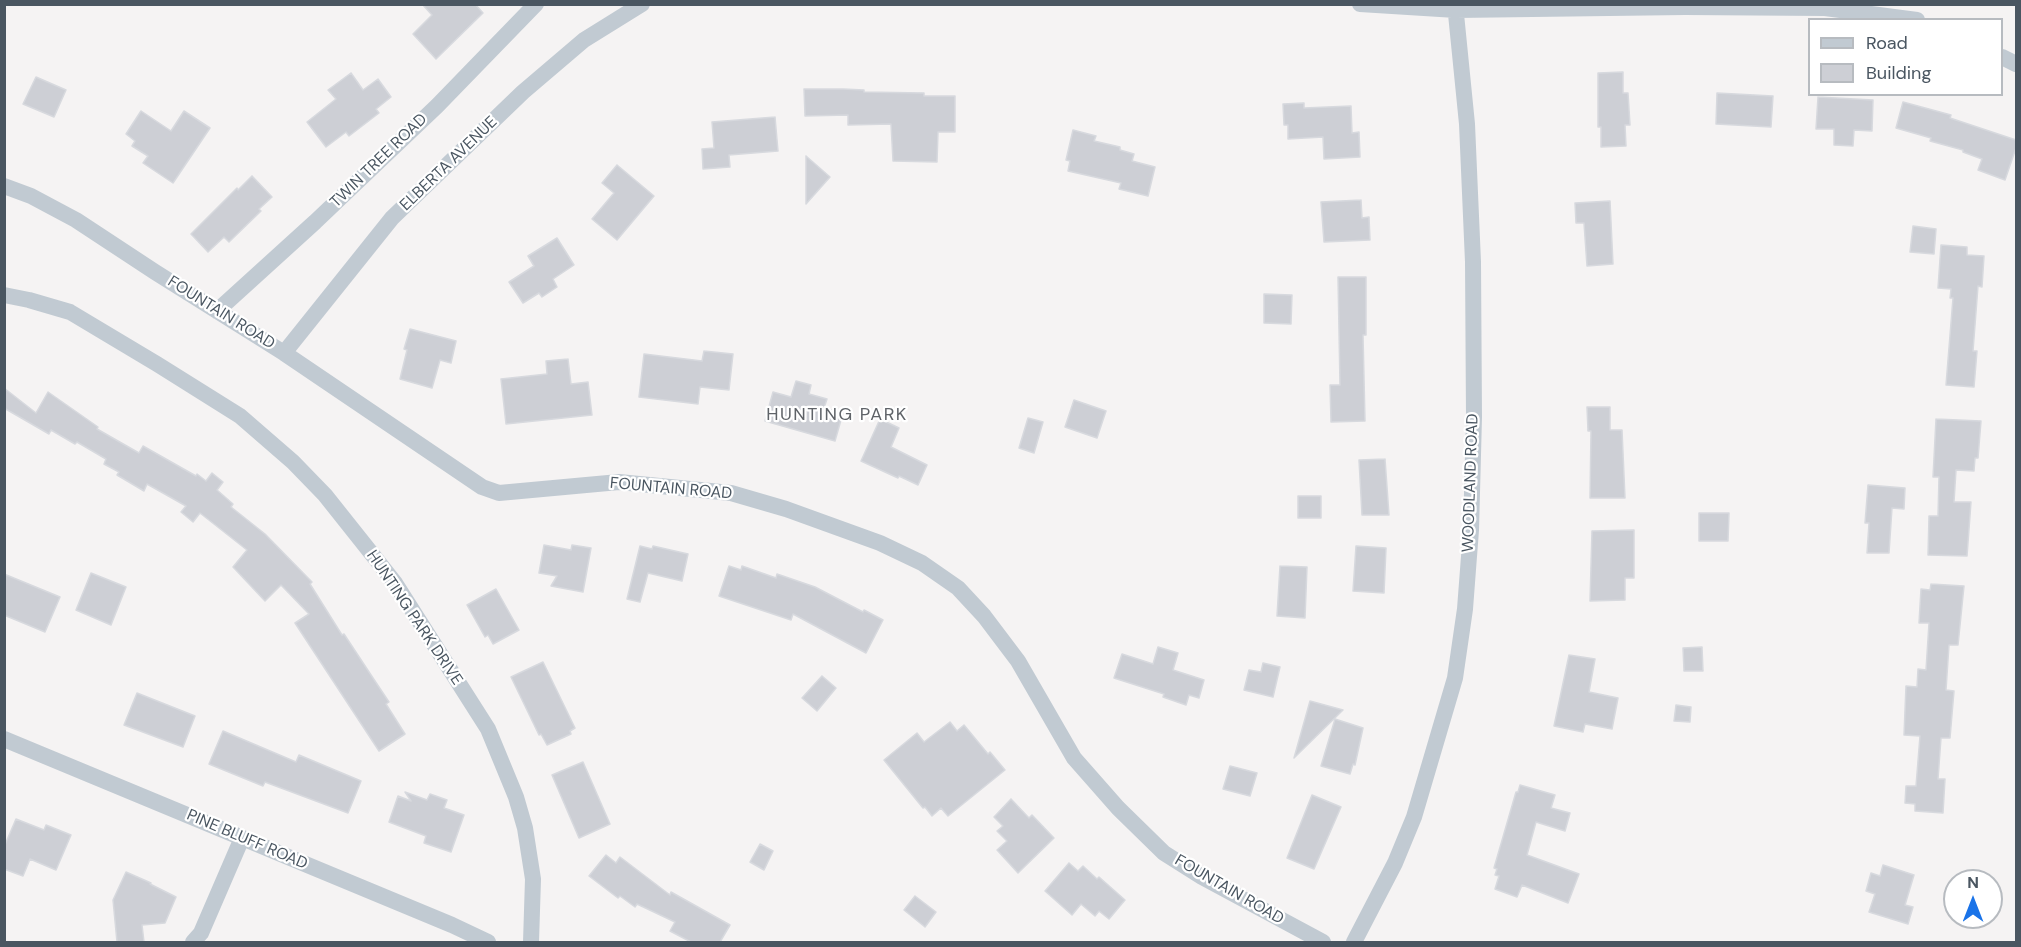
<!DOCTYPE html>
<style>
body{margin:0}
#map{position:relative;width:2021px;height:947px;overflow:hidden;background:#f5f3f3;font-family:"DM Sans",sans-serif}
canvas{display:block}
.frame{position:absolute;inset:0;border:6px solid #4a5661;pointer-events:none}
.legend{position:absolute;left:1808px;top:18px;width:195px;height:78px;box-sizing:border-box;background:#fff;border:2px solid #b7bbc0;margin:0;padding:8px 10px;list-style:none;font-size:18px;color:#4a5661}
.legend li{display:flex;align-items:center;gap:12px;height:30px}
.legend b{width:30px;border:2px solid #b7bbc0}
.north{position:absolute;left:1943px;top:869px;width:60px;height:60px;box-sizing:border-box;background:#fff;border:2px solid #b7bbc0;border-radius:50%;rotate:0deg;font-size:16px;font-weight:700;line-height:24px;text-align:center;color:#4a5661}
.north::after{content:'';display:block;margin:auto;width:21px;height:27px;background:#1a73e8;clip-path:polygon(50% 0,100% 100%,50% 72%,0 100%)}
</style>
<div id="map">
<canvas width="2021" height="947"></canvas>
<div class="frame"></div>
<ul class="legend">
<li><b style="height:8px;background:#c1cad2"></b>Road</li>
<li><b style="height:16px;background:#cdcfd5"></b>Building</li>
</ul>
<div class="north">N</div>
</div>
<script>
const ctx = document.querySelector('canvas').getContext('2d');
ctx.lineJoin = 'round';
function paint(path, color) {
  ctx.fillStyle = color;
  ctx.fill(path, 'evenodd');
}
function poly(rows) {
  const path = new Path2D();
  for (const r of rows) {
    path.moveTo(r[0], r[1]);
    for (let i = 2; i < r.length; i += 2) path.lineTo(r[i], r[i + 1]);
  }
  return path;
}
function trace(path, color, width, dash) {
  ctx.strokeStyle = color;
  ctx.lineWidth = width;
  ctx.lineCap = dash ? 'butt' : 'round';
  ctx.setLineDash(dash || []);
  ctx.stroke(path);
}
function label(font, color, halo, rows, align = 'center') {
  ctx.font = font + ' "DM Sans",sans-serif';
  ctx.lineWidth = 4.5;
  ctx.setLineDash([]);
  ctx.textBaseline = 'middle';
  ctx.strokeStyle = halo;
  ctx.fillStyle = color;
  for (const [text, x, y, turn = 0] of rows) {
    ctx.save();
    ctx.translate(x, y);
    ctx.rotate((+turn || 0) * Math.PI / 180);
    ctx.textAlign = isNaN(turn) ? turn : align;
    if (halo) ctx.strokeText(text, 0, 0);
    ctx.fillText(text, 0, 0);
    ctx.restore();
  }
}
const building = poly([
 [422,4,475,4,483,13,436,59,413,34,432,15,422,4],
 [1623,72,1623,93,1628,93,1630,125,1625,125,1626,146,1601,147,1601,127,1598,127,1598,73,1623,72],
 [351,73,363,90,378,79,391,97,376,109,379,113,349,136,346,132,326,147,307,122,336,99,328,90,351,73],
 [36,77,66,90,54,117,23,104,36,77],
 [804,89,843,89,864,90,864,92,924,93,924,96,955,96,955,132,938,132,937,162,893,161,891,124,848,125,848,115,805,116,804,89],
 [1717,93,1773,96,1771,127,1716,124,1717,93],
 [1818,97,1873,100,1872,131,1854,130,1853,146,1834,145,1834,129,1816,129,1818,97],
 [1903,102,1951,115,1950,118,2016,140,2016,148,2005,180,1978,170,1982,159,1963,152,1963,150,1930,141,1931,138,1896,128,1903,102],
 [1304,103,1304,108,1351,106,1352,133,1359,132,1360,157,1324,159,1323,137,1288,139,1288,125,1284,125,1283,104,1304,103],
 [141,111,171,131,184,111,210,128,173,183,143,163,148,156,132,146,135,141,126,134,141,111],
 [775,117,778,151,729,155,730,167,703,169,702,149,714,148,712,122,775,117],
 [1073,130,1096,136,1094,141,1120,147,1120,150,1134,154,1132,161,1155,167,1148,196,1119,189,1121,183,1068,171,1070,161,1066,160,1073,130],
 [806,156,830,177,806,204,806,156],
 [617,165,654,196,617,240,592,219,614,193,602,183,617,165],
 [252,176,272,197,259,209,261,211,229,242,224,237,208,252,191,234,237,188,238,190,252,176],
 [1361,200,1362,218,1369,217,1370,240,1324,242,1321,202,1361,200],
 [1610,201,1613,264,1587,266,1584,223,1576,223,1575,203,1610,201],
 [1913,226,1936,229,1934,254,1910,252,1913,226],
 [557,238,574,265,553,279,557,287,542,297,539,293,523,303,509,282,534,266,528,256,557,238],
 [1941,245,1967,247,1967,255,1984,256,1982,287,1978,286,1973,351,1977,351,1974,387,1946,385,1953,298,1950,298,1951,289,1938,288,1941,245],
 [1338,277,1366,277,1366,335,1363,335,1365,421,1331,422,1330,385,1340,385,1338,277],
 [1264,294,1292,295,1291,324,1264,323,1264,294],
 [410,329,456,341,451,363,440,360,432,388,400,379,407,350,404,349,410,329],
 [704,351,733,354,729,390,700,387,698,404,639,397,644,354,702,361,704,351],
 [568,359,571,384,588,382,592,415,506,424,501,379,547,374,546,361,568,359],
 [796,381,811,385,809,394,827,399,824,408,843,413,835,441,765,421,773,392,791,397,796,381],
 [4,388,36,413,48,392,98,427,97,429,139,453,143,446,196,476,197,474,206,481,212,473,223,482,217,490,233,504,231,507,265,534,312,582,310,584,342,635,344,634,373,678,389,702,386,704,405,734,379,751,295,623,309,614,281,585,265,601,233,567,247,550,200,513,193,522,181,512,186,506,147,484,144,491,117,475,119,472,104,464,106,459,77,442,75,444,51,430,49,434,4,408,4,388],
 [1074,400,1106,411,1097,438,1065,427,1074,400],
 [1587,407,1610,407,1610,430,1622,430,1625,498,1590,498,1591,431,1588,431,1587,407],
 [1028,418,1043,422,1034,453,1019,448,1028,418],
 [880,419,899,428,891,447,927,465,918,485,899,476,898,478,861,461,880,419],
 [1936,419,1981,421,1978,458,1975,458,1974,471,1956,470,1954,502,1971,502,1967,556,1928,555,1929,516,1938,516,1939,477,1933,477,1936,419],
 [1385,459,1389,515,1362,515,1359,460,1385,459],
 [1868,485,1905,488,1904,509,1892,508,1889,553,1867,553,1869,523,1865,523,1868,485],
 [1298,496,1321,496,1321,518,1298,518,1298,496],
 [1699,513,1729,513,1728,541,1699,541,1699,513],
 [1634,530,1634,578,1625,578,1625,600,1590,601,1592,531,1634,530],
 [544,545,571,550,572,545,591,548,583,592,551,586,557,576,539,573,544,545],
 [640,546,652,549,653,546,688,554,682,581,648,573,640,602,627,599,640,546],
 [1356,546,1386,548,1384,593,1353,591,1356,546],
 [729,566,741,570,742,566,776,578,777,574,815,587,863,612,864,610,883,620,866,653,793,614,791,620,719,596,729,566],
 [1280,566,1307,567,1305,618,1277,616,1280,566],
 [91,573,126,587,111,625,76,610,91,573],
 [4,574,60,597,45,632,4,615,4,574],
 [1931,584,1964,586,1958,645,1949,645,1946,690,1954,691,1950,738,1941,738,1938,779,1945,779,1943,813,1915,811,1915,804,1905,803,1906,786,1916,786,1920,736,1904,735,1906,686,1917,687,1918,669,1926,670,1929,623,1919,623,1921,589,1930,590,1931,584],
 [496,589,519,630,493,644,488,635,485,637,467,605,496,589],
 [1158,647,1178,653,1173,670,1204,680,1199,698,1189,695,1186,705,1163,697,1164,694,1114,678,1122,654,1153,664,1158,647],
 [1702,647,1703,671,1684,671,1683,648,1702,647],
 [1569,655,1595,659,1589,692,1618,698,1612,729,1585,724,1583,732,1554,726,1569,655],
 [543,662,575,728,570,731,571,734,547,745,541,734,539,735,511,677,543,662],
 [1263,663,1280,667,1273,697,1244,690,1249,670,1261,672,1263,663],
 [822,676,836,688,817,711,802,698,822,676],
 [137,693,195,716,183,747,124,725,137,693],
 [1310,701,1343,710,1294,758,1310,701],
 [1676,705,1691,707,1690,722,1674,721,1676,705],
 [1335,719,1363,728,1355,765,1353,764,1350,774,1321,766,1335,719],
 [950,722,957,731,964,725,988,754,990,752,1005,770,948,816,941,808,932,816,925,807,923,808,884,760,917,733,924,742,950,722],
 [223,731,296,762,299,755,361,781,348,813,265,782,263,786,209,764,223,731],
 [583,762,610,824,579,838,552,775,583,762],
 [1230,766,1257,773,1250,796,1223,789,1230,766],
 [1520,785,1555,795,1551,808,1570,813,1565,831,1536,822,1527,855,1579,874,1568,903,1522,885,1517,897,1495,889,1499,876,1495,875,1497,869,1494,868,1516,792,1518,792,1520,785],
 [405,792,427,800,430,794,447,800,444,808,464,815,451,852,424,843,426,836,389,822,398,796,411,801,405,792],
 [1312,795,1341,807,1314,869,1287,858,1312,795],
 [1011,799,1029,818,1032,815,1054,838,1018,873,997,850,1007,841,997,831,1003,826,994,817,1011,799],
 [16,819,44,830,46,825,71,835,56,870,30,859,23,876,4,869,4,847,16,819],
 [760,844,773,851,764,870,750,862,760,844],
 [606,855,616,863,620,857,670,895,671,892,730,925,720,942,691,942,670,931,675,922,637,904,635,907,620,896,618,898,589,876,606,855],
 [1069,863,1078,871,1083,866,1097,879,1099,877,1125,900,1109,919,1099,911,1095,916,1081,904,1072,915,1045,891,1069,863],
 [1883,865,1914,875,1905,905,1913,907,1908,924,1869,912,1875,894,1866,891,1871,873,1880,876,1883,865],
 [126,872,151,883,150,884,176,897,165,923,142,925,144,942,117,942,113,900,126,872],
 [915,896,936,912,925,927,904,910,915,896]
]);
paint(building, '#cdcfd5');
trace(building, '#d7d9de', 1.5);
trace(poly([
 [1360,4,1456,10,1685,7,1825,8,1917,20],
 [2002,57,2016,64],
 [4,186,31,196,76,220,155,272,284,353,482,487,499,493,619,482,731,493,786,509,880,543,922,563,958,588,984,616,1018,661,1074,758,1118,808,1164,853,1202,877,1323,942],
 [4,295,29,300,70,312,157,364,240,416,293,462,325,495,395,583,488,729,516,797,525,828,533,879,531,942],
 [217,311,315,222,437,106,536,4],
 [284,353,392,218,523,92,584,40,642,4],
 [4,739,452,925,488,942],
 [193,942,201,933,242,838],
 [1354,942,1395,863,1414,817,1455,678,1465,609,1471,530,1474,417,1473,262,1467,124,1455,4]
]), '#c1cad2', 16);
label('16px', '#4a5661', '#fff', [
 ["TWIN TREE ROAD",379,161,-44],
 ["ELBERTA AVENUE",449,164,-44],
 ["FOUNTAIN ROAD",221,313,32],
 ["WOODLAND ROAD",1471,483,-88],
 ["FOUNTAIN ROAD",671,489,5],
 ["HUNTING PARK DRIVE",414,618,56],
 ["PINE BLUFF ROAD",247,840,23],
 ["FOUNTAIN ROAD",1229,890,30]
]);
ctx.letterSpacing = '1.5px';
label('18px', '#5f6368', '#fff', [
 ["HUNTING PARK",837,415]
]);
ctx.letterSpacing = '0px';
</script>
